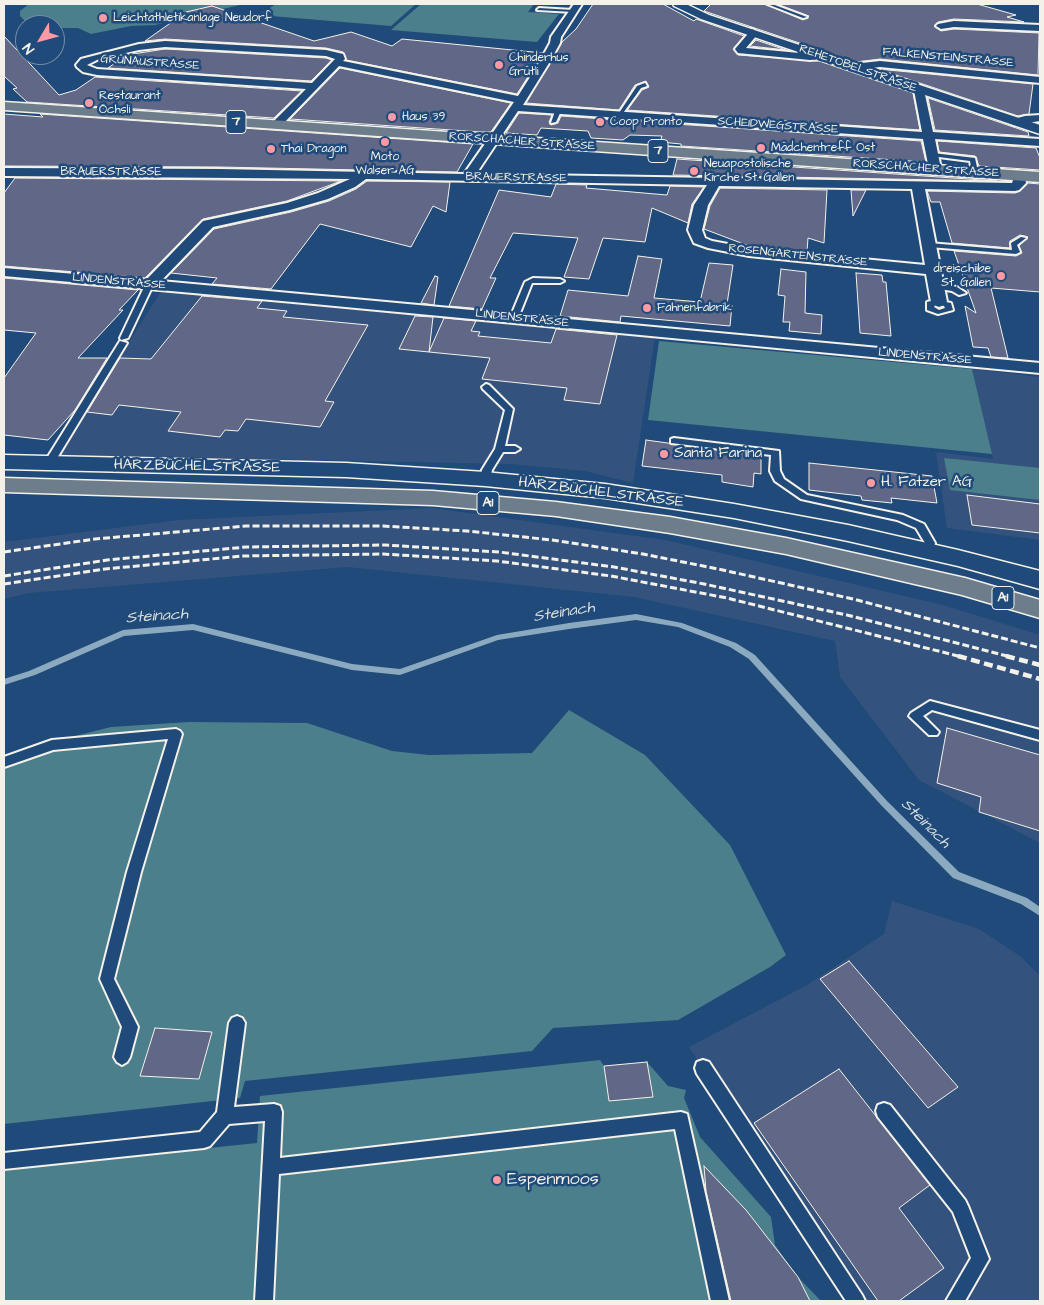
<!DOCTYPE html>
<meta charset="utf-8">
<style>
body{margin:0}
#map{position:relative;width:1044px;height:1305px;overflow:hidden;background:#1f4a7a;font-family:"Architects Daughter",sans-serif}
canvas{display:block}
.frame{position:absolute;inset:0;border:5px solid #f4f1e8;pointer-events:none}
.north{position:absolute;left:15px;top:15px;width:50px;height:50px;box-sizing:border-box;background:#1f4a7a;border:1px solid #748da6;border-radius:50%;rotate:233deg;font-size:14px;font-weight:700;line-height:20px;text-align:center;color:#f4f1e8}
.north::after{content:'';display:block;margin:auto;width:18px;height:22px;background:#ff9aa2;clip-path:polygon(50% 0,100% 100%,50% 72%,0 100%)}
</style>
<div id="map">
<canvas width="1044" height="1305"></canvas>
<div class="frame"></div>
<div class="north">N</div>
</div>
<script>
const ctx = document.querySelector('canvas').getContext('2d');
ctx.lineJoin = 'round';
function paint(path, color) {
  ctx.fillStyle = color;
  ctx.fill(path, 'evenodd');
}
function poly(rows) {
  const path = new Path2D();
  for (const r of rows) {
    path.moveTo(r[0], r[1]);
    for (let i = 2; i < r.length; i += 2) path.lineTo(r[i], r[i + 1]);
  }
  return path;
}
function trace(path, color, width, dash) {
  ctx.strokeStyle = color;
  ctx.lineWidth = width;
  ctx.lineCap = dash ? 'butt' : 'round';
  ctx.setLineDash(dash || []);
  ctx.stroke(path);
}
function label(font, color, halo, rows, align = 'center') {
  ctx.font = font + ' "Architects Daughter",sans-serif';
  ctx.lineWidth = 5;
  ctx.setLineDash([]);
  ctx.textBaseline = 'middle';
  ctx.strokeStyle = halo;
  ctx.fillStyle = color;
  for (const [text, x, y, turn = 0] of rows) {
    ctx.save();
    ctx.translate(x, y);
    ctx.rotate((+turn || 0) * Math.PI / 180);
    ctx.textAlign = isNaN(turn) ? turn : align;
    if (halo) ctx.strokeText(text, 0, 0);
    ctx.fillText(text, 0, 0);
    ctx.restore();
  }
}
paint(poly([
 [162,290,655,336,633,483,585,471,511,464,57,455],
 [972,369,1040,377,1040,540,947,528,936,452,993,459],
 [432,508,665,540,943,605,1040,635,1040,843,919,780,840,677,835,641,634,597,348,567,29,593,4,599,4,542,179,520],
 [892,901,979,929,1020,956,1040,976,1040,1301,856,1301,689,1047,807,985,884,934]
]), '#33537e');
paint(poly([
 [29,4,244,4,155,25,131,26,91,34,78,28,55,28,55,25,37,25,24,20,20,16,20,11],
 [276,4,416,4,391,26,259,15],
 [421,4,534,4,528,12,559,14,537,42,391,30],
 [875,67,907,69,965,76,961,86,938,84,927,88,869,69],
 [659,341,972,369,992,454,648,420],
 [944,458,1040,468,1040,500,950,490],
 [569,710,645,755,730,845,786,955,770,967,678,1020,553,1028,532,1051,245,1081,240,1098,4,1124,4,756,31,747,111,727,189,722,307,723,392,751,429,755,532,753],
 [600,1060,604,1066,647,1062,668,1086,686,1090,684,1098,700,1137,771,1217,775,1245,798,1277,821,1301,4,1301,4,1169,257,1143,260,1096]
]), '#4b7f8c');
paint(poly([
 [636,614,682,623,736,643,755,655,887,801,959,872,1027,898,1040,907,1040,916,1021,904,953,878,881,805,749,659,730,647,678,627,636,620,569,629,498,640,400,675,352,670,193,630,124,636,35,675,4,685,4,679,29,671,123,630,193,624,352,664,400,669,497,635,569,623,636,614]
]), '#8caabf');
const building = poly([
 [593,4,663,4,694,21,696,19,744,36,733,49,738,55,819,61,913,93,920,130,627,110,642,90,649,87,646,81,635,85,619,110,526,103,562,42,576,29,593,4],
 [711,4,765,4,803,20,809,16,777,4,977,4,1016,15,1007,17,1024,22,954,19,938,22,934,26,941,31,954,29,1039,33,1038,75,880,59,856,62,704,11,711,4],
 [212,6,314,41,351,32,392,46,402,39,543,53,517,94,346,60,343,52,326,48,165,39,145,41,186,12,212,6],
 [4,36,59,95,76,90,95,77,302,91,274,118,27,102,13,89,17,88,4,76,4,36],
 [756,40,786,50,750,46,756,40],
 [165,49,326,58,332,60,311,81,108,68,126,55,165,49],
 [340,68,511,103,491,132,481,132,290,119,340,68],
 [878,69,1033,84,1029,114,1018,116,878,69],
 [928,98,1028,132,1029,136,935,130,928,98],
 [519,113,552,115,549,122,551,125,558,123,561,116,921,141,926,162,681,146,681,144,660,142,662,136,630,135,623,140,591,138,588,131,541,128,537,135,506,133,519,113],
 [4,114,43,117,40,114,473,144,457,172,219,167,4,166,4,114],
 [937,141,1036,148,1040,158,1040,170,979,166,975,156,939,152,937,141],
 [677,159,997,181,673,175,677,159],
 [15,178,341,181,287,201,203,219,145,278,4,266,4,193,15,178],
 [367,181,450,182,446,212,433,206,411,247,320,224,271,289,212,284,217,278,171,273,214,229,291,212,329,201,356,189,367,181],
 [1028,183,1040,184,1040,292,991,288,1008,358,991,357,988,348,973,347,965,306,976,313,954,251,1016,256,1022,253,1019,246,1028,237,1020,235,1010,241,1010,248,952,243,940,202,931,202,927,191,1015,193,1020,191,1028,183],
 [556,184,587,185,586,188,667,195,670,186,704,187,692,204,688,223,652,208,645,242,603,238,589,279,564,277,578,238,513,233,490,278,496,278,482,309,449,306,499,190,551,197,556,184],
 [720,188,827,190,824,243,808,238,807,252,749,246,704,229,710,206,720,188],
 [851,190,866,190,853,216,851,190],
 [638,256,662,259,654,298,700,302,709,263,733,265,727,304,732,305,730,326,621,316,620,322,560,316,568,290,628,296,638,256],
 [781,269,806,272,805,313,822,315,821,334,789,331,790,322,783,322,785,296,778,295,781,269],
 [856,273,882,275,883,282,886,282,891,336,860,333,856,273],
 [435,276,438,277,434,305,421,303,435,276],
 [4,278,138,290,119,310,123,310,78,358,107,358,75,410,48,440,4,435,4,378,36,333,4,330,4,278],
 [202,296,262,301,257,308,287,311,283,317,368,325,325,401,334,402,320,427,246,419,238,431,225,430,220,437,168,431,181,412,119,405,112,415,87,412,120,358,151,359,202,296],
 [415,316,433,317,429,352,399,349,415,316],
 [444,318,476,321,471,331,480,332,478,336,551,343,556,329,617,335,600,404,564,400,567,388,482,379,490,358,429,352,444,318],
 [646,440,761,456,761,474,754,473,753,487,722,482,722,475,642,466,646,440],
 [809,463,932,476,937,503,891,498,892,503,862,500,861,496,809,490,809,463],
 [967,495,1040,504,1040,533,972,525,967,495],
 [947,728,1040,755,1040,831,979,812,981,797,937,783,947,728],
 [849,961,958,1087,928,1108,820,979,849,961],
 [155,1028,212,1032,199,1079,140,1076,155,1028],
 [647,1062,653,1097,609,1101,604,1066,647,1062],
 [839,1069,930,1185,899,1208,944,1268,899,1301,878,1301,754,1123,839,1069],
 [704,1166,746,1210,798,1277,810,1301,731,1301,706,1191,704,1166]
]);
paint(building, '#616887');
trace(building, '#f4f1e8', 1);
const lane = poly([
 [767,4,772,4,807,17,803,18,767,4],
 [539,8,573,10,575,11,573,12,537,10,539,8],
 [645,83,647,86,641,88,621,116,617,116,637,86,645,83],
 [558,109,561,111,556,122,551,123,555,111,558,109],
 [933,153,975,158,978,172,975,174,972,172,970,161,931,156,930,155,933,153],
 [1021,237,1026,238,1017,245,1020,252,1016,254,929,247,926,245,929,243,1012,250,1011,243,1021,237],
 [533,278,560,279,564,281,560,283,532,283,518,318,511,320,510,318,525,282,533,278],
 [146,283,153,285,128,338,121,340,120,338,146,283],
 [933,284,957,287,966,293,959,295,952,291,933,288,933,284],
 [935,300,951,303,953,310,938,314,927,310,927,302,935,300],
 [936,304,944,306,945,308,939,310,934,307,936,304],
 [120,341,127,343,54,463,52,465,46,465,44,463,120,341],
 [486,384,489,385,513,409,505,446,515,446,520,449,515,452,503,452,492,470,490,479,485,482,480,479,482,470,495,449,505,410,483,389,482,387,486,384],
 [674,438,779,451,780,471,784,479,807,495,903,515,924,524,935,543,933,551,932,553,924,553,923,551,925,543,916,528,897,520,801,499,775,481,770,471,771,455,671,443,671,439,674,438],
 [930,701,1040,730,1040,740,932,710,923,716,939,732,937,735,929,735,909,716,911,713,930,701],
 [176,729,180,731,182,734,141,872,114,979,138,1027,130,1057,127,1062,122,1065,117,1062,114,1057,122,1027,100,979,127,872,168,739,53,750,4,767,4,757,52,740,176,729],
 [237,1016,242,1018,245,1023,234,1107,274,1104,280,1106,282,1112,280,1158,681,1112,687,1114,729,1301,711,1301,675,1129,279,1174,273,1301,255,1301,265,1121,229,1124,210,1146,204,1148,4,1169,4,1153,200,1132,217,1112,229,1023,232,1018,237,1016],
 [703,1060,709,1062,862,1295,865,1301,846,1301,697,1074,695,1068,697,1062,703,1060],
 [884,1103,890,1105,965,1200,968,1206,989,1259,965,1301,946,1301,971,1258,953,1212,878,1117,876,1111,878,1105,884,1103]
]);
const street = poly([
 [574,4,582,4,561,37,560,43,549,63,523,105,922,132,914,90,919,87,924,90,933,132,1040,139,1040,146,935,139,941,169,935,173,929,169,923,139,518,111,476,174,1012,183,1016,172,1024,172,1026,183,1019,190,1015,191,925,189,947,302,944,305,939,307,934,305,931,302,926,274,749,256,708,248,694,243,688,230,694,205,707,185,366,179,355,187,328,199,290,210,213,227,161,281,1040,363,1040,373,293,302,4,276,4,268,146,280,203,221,287,203,318,193,350,179,4,176,4,168,219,169,464,174,514,102,339,66,280,127,276,128,272,127,270,125,306,89,97,75,83,72,77,67,76,65,81,59,139,44,165,41,326,50,343,54,345,59,343,61,518,96,539,63,550,43,551,37,574,4],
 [165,47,326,56,335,59,312,83,97,69,87,65,99,59,139,50,165,47],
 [719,186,912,189,925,265,749,248,712,241,705,238,702,230,708,205,719,186],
 [954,21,1040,25,1040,31,954,27,941,29,936,26,938,24,954,21],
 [751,29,754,30,757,35,746,48,810,54,822,53,827,56,822,59,810,60,738,53,735,49,747,35,748,30,751,29],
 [880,61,1040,77,1040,83,880,67,853,70,848,67,853,64,880,61],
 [1040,115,1040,121,1014,125,1008,122,1010,120,1025,116,1040,115]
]);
const secondary = poly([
 [673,4,686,4,709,15,1040,125,1040,134,701,19,674,6,673,4],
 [4,455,346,463,485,472,605,484,734,504,848,525,958,550,1040,571,1040,589,958,566,848,541,734,518,605,498,485,486,346,477,4,469,4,455]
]);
const primary = poly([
 [4,102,1040,172,1040,182,4,110,4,102]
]);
const highway = poly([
 [4,478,433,491,556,502,670,517,786,538,965,578,1040,600,1040,618,962,595,786,554,670,533,556,516,433,505,4,492,4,478]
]);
trace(lane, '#f4f1e8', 4);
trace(street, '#f4f1e8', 4);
trace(secondary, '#f4f1e8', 3);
trace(primary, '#f4f1e8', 3);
trace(highway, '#f4f1e8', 3);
paint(lane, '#1f4a7a');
paint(street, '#1f4a7a');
paint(secondary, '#1f4a7a');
paint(primary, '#6d7d8c');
paint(highway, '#6d7d8c');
trace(poly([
 [4,552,95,539,246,526,383,526,467,531,552,540,643,554,718,569,853,599,1040,648],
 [4,576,107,560,246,547,385,545,499,552,614,567,704,584,847,615,1011,657],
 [4,584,105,569,243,556,383,554,497,561,611,576,727,598,962,657]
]), '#f4f1e8', 3, [7, 3]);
trace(poly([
 [958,656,1040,679],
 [1006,656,1040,665]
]), '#f4f1e8', 4.5, [9, 4.5]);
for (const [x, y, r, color] of [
 [103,18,5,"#ff9aa2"],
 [499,65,5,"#ff9aa2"],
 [89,103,5,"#ff9aa2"],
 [392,117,5,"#ff9aa2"],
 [600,122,5,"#ff9aa2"],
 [385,142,5,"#ff9aa2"],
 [761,148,5,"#ff9aa2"],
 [271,149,5,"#ff9aa2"],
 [694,171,5,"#ff9aa2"],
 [1001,276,5,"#ff9aa2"],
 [647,308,5,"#ff9aa2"],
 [664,454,5,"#ff9aa2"],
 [871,483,5,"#ff9aa2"],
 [497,1180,5,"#ff9aa2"]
]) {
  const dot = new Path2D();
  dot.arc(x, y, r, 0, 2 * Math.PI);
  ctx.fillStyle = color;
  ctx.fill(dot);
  trace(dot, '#1f4a7a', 2);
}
label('12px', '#f4f1e8', '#1f4a7a', [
 ["Leichtathletikanlage Neudorf",113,18],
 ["Chinderhus",509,58],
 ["Grütli",509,72],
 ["Restaurant",99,96],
 ["Öchsli",99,110],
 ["Haus 39",402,117],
 ["Coop Pronto",610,122],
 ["Mädchentreff Ost",771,148],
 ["Thai Dragon",281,149],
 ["Moto",385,157,"center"],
 ["Walser AG",385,171,"center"],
 ["Neuapostolische",704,164],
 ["Kirche St. Gallen",704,178],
 ["dreischiibe",991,269,"right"],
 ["St. Gallen",991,283,"right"],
 ["Fahnenfabrik",657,308]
], 'left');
label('12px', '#f4f1e8', '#1f4a7a', [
 ["FALKENSTEINSTRASSE",948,58,5],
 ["GRÜNAUSTRASSE",150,63,4],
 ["REHETOBELSTRASSE",858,69,19],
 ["SCHEIDWEGSTRASSE",778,126,4],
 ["RORSCHACHER STRASSE",522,142,4],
 ["RORSCHACHER STRASSE",926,169,4],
 ["BRAUERSTRASSE",111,172],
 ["BRAUERSTRASSE",516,178,1],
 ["ROSENGARTENSTRASSE",798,256,6],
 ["LINDENSTRASSE",119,282,5],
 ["LINDENSTRASSE",522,319,6],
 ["LINDENSTRASSE",925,357,5]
]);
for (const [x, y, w] of [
 [236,122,20],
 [658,151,20],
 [488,503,22],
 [1003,598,22]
]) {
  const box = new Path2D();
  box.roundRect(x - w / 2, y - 11.5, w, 23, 4);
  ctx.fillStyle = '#1f4a7a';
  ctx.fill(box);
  trace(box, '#f4f1e8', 1);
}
label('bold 14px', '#f4f1e8', null, [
 ["7",236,122],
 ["7",658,151],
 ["A1",488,503],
 ["A1",1003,598]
]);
label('15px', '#f4f1e8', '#1f4a7a', [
 ["Santa Farina",674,454],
 ["H. Fatzer AG",881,483]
], 'left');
label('15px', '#f4f1e8', '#1f4a7a', [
 ["HARZBÜCHELSTRASSE",197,467,1],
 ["HARZBÜCHELSTRASSE",601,493,7]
]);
label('italic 16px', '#dadfde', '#1f4a7a', [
 ["Steinach",564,613,-9],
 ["Steinach",157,617,-4],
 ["Steinach",925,824,45]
]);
label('18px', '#f4f1e8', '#1f4a7a', [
 ["Espenmoos",507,1180]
], 'left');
</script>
